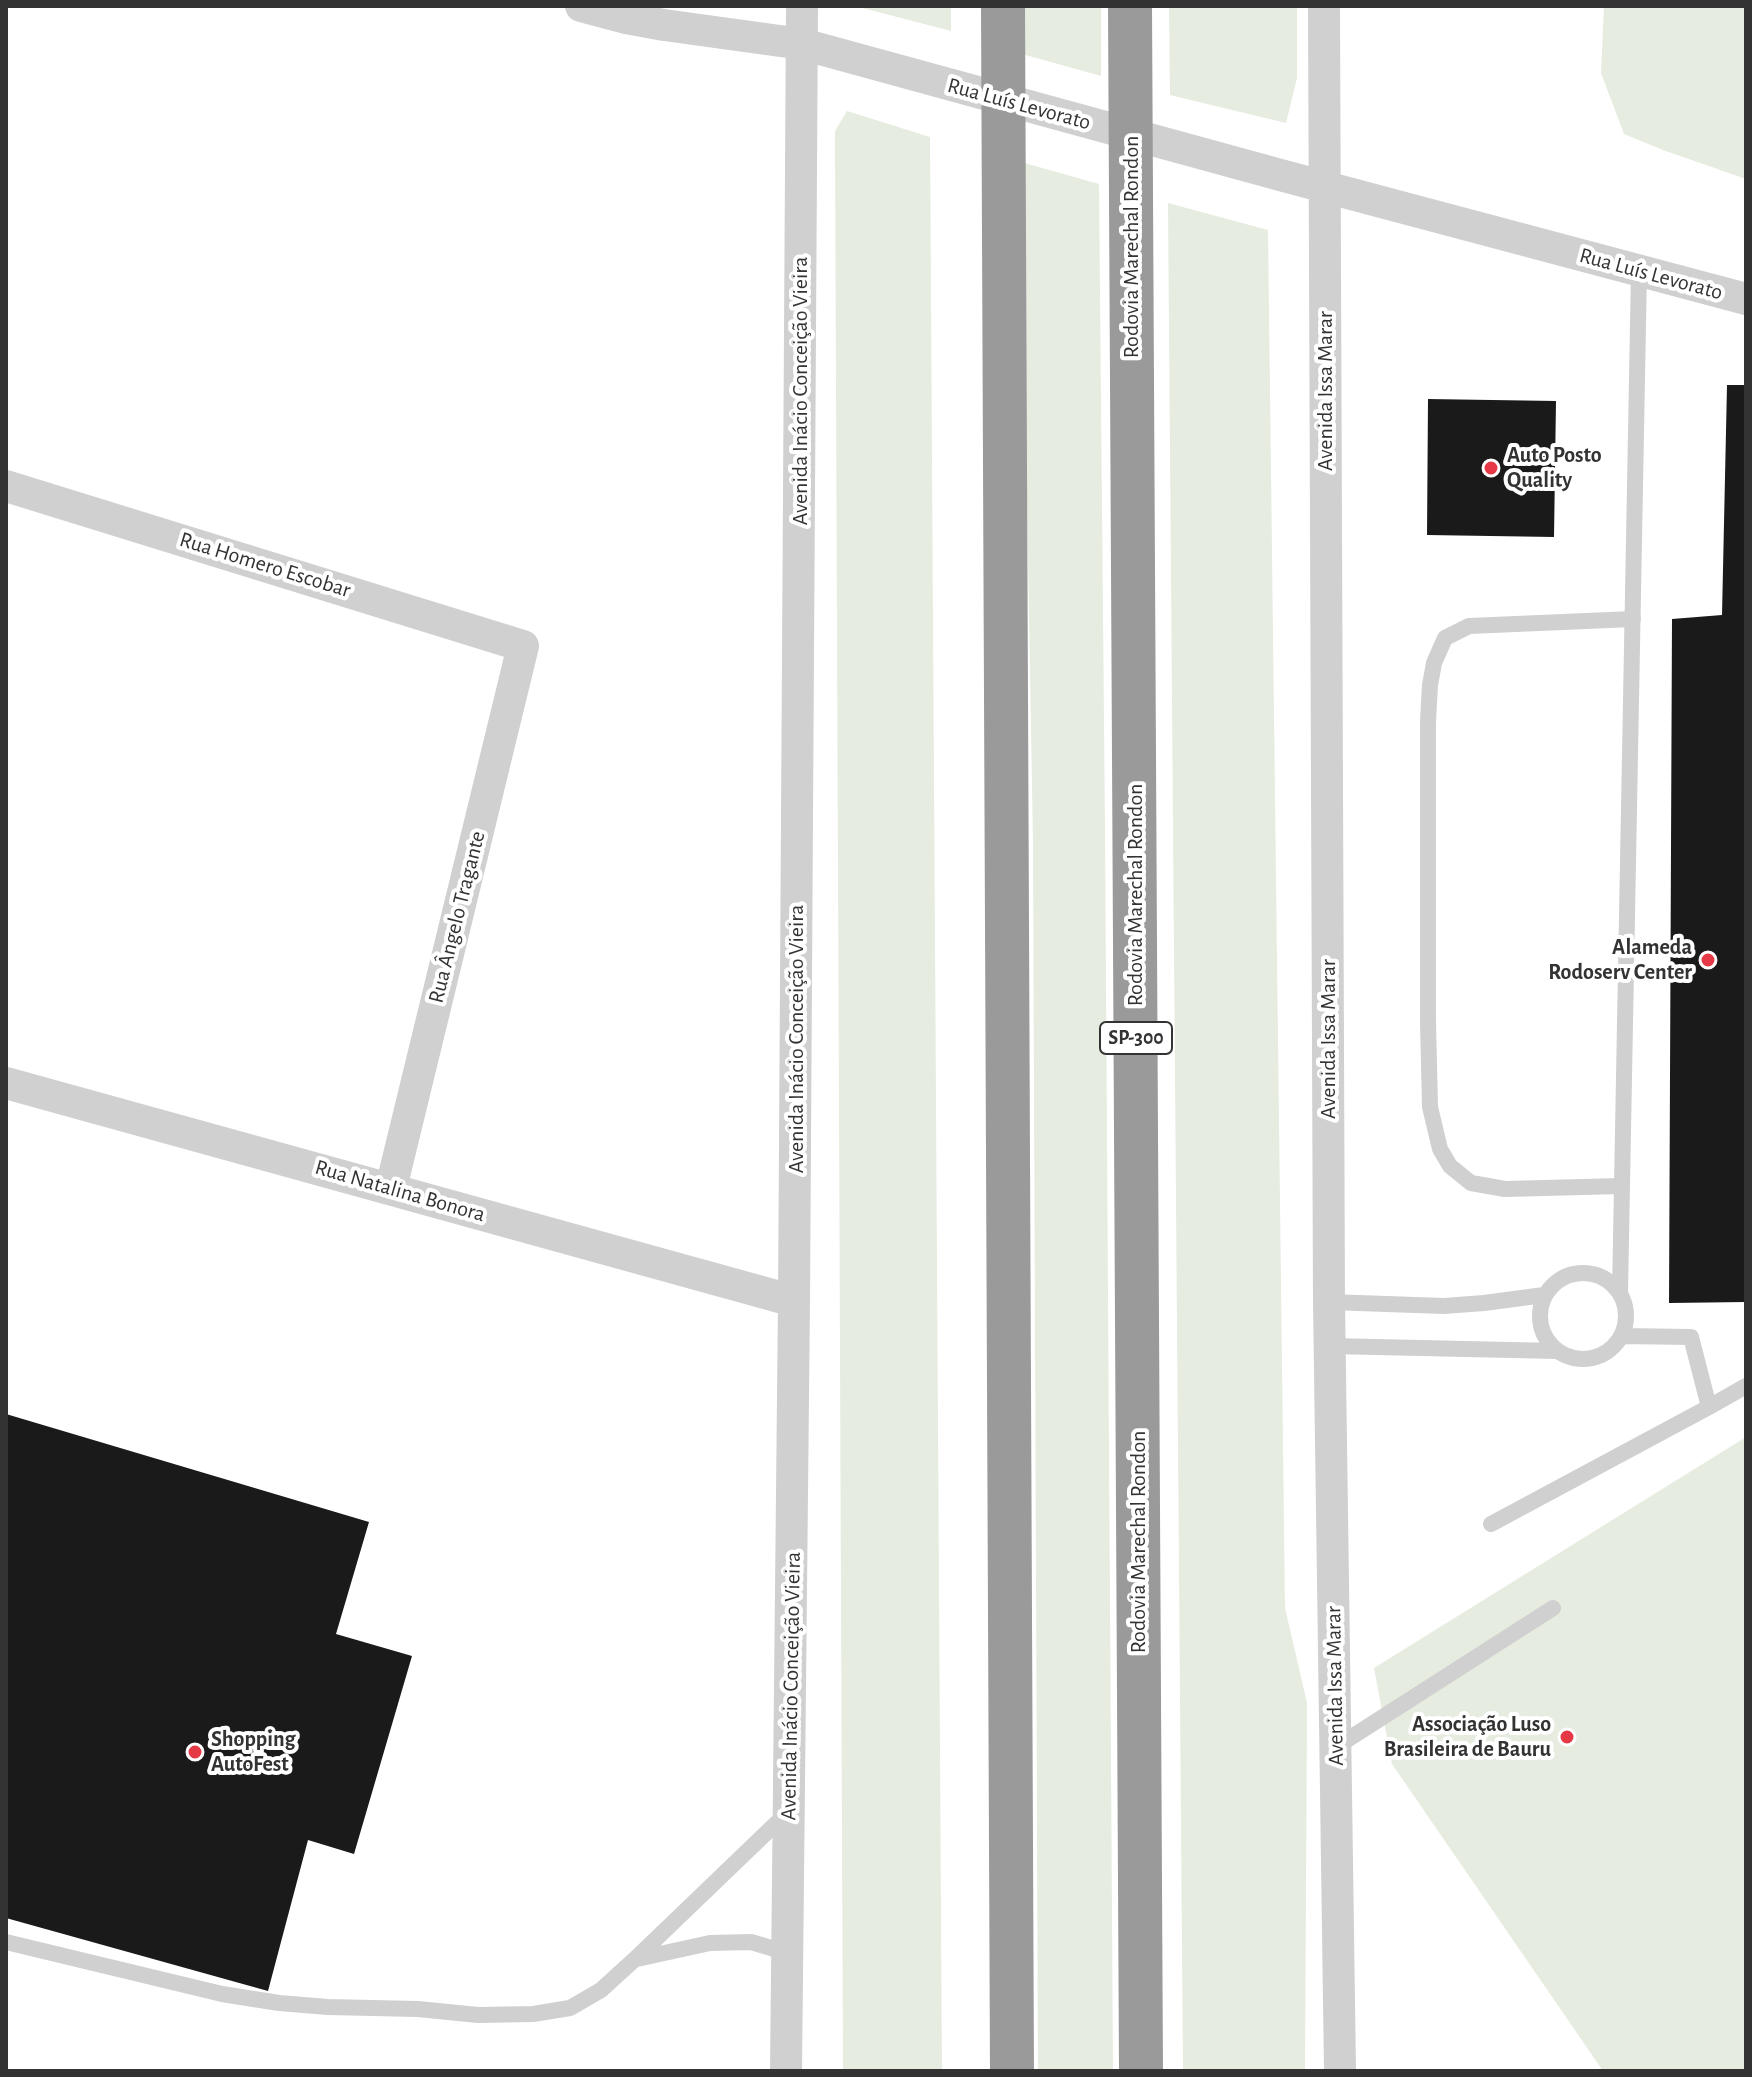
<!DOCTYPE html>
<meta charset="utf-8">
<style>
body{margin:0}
#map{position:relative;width:1752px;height:2077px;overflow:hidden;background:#fff;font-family:"Alegreya Sans",sans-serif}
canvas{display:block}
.frame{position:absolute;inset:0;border:8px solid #333;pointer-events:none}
</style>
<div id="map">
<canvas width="1752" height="2077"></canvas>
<div class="frame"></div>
</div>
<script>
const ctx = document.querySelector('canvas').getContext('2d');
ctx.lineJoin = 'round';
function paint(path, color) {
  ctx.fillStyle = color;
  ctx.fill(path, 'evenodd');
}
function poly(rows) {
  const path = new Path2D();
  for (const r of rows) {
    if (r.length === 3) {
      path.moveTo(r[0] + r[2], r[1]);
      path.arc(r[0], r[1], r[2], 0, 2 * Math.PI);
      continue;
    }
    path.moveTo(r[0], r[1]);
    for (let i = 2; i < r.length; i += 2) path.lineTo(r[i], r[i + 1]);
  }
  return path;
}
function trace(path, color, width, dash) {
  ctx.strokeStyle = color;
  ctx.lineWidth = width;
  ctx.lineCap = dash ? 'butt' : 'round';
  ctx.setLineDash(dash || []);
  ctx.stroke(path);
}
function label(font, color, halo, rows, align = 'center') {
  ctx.font = font + ' "Alegreya Sans",sans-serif';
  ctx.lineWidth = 8;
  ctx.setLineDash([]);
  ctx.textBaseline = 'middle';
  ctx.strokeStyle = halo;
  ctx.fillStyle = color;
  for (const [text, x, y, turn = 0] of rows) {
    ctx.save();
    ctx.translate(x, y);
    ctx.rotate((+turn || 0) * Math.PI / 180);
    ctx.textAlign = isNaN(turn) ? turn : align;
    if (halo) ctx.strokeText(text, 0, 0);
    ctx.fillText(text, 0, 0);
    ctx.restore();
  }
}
paint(poly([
 [855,6,951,6,951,31],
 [1022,6,1101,6,1101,76,1022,54],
 [1169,6,1297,6,1297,78,1286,123,1170,95],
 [1604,6,1746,6,1746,179,1663,150,1624,134,1601,73],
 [847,111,930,137,942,2071,843,2071,835,147,835,131],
 [1021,162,1099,184,1105,830,1113,2071,1038,2071,1033,842],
 [1168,203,1268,230,1285,1608,1307,1703,1305,2071,1183,2071],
 [1746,1437,1746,2071,1603,2071,1392,1764,1374,1668]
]), '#e6ecdf');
paint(poly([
 [1727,385,1746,385,1746,1302,1669,1303,1672,619,1722,615],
 [1428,399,1556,401,1554,537,1427,535],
 [6,1414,369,1522,336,1634,412,1656,354,1854,308,1840,268,1991,6,1918]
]), '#1a1a1a');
trace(poly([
 [1622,1186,1505,1189,1471,1183,1450,1166,1440,1149,1430,1107,1428,1022,1428,721,1430,685,1434,663,1445,638,1469,626,1633,619],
 [1583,1316,43],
 [1620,1292,1639,271],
 [1329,1302,1444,1306,1484,1303,1544,1295],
 [1330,1346,1557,1351],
 [1709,1407,1746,1386],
 [1491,1524,1709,1407,1691,1337,1622,1336],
 [1336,1747,1553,1608],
 [6,1942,222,1994,279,2003,328,2007,418,2009,478,2015,533,2014,570,2008,601,1990,635,1959,788,1812],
 [637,1959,710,1943,751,1942,788,1953]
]), '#d0d0d0', 16);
trace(poly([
 [581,6,626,18,664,25,802,44,1284,176,1746,299],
 [1324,6,1329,1302,1340,2071],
 [6,486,523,646,391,1188],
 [6,1083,794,1301],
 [786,2071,794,1301,802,6]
]), '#d0d0d0', 32);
trace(poly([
 [1003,6,1012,2071],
 [1130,6,1141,2071]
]), '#9a9a9a', 44);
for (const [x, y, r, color] of [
 [1491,468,8,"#e63946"],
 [1708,960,8,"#e63946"],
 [1567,1737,8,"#e63946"],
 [195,1752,8,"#e63946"]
]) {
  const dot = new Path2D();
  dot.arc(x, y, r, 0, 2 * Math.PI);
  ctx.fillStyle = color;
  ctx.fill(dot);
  trace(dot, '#fff', 3);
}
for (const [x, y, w] of [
 [1136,1038,72]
]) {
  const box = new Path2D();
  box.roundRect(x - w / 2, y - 16, w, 32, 6);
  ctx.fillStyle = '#fff';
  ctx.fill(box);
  trace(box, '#333', 2);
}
label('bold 20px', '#333', null, [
 ["SP-300",1136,1038]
]);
label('22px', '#333', '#fff', [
 ["Rua Luís Levorato",1019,104,15],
 ["Rodovia Marechal Rondon",1131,247,-90],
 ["Rua Luís Levorato",1651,274,15],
 ["Avenida Inácio Conceição Vieira",800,391,-90],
 ["Avenida Issa Marar",1325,391,-90],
 ["Rua Homero Escobar",265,565,17],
 ["Rodovia Marechal Rondon",1135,895,-90],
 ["Rua Ângelo Tragante",457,917,-76],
 ["Avenida Inácio Conceição Vieira",796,1039,-90],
 ["Avenida Issa Marar",1328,1039,-90],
 ["Rua Natalina Bonora",400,1191,16],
 ["Rodovia Marechal Rondon",1138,1542,-90],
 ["Avenida Inácio Conceição Vieira",791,1686,-89],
 ["Avenida Issa Marar",1335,1686,-91]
]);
label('bold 22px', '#333', '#fff', [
 ["Auto Posto",1507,455],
 ["Quality",1507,480],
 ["Alameda",1692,947,"right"],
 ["Rodoserv Center",1692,972,"right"],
 ["Associação Luso",1551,1724,"right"],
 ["Brasileira de Bauru",1551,1749,"right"],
 ["Shopping",211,1739],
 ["AutoFest",211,1764]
], 'left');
</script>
